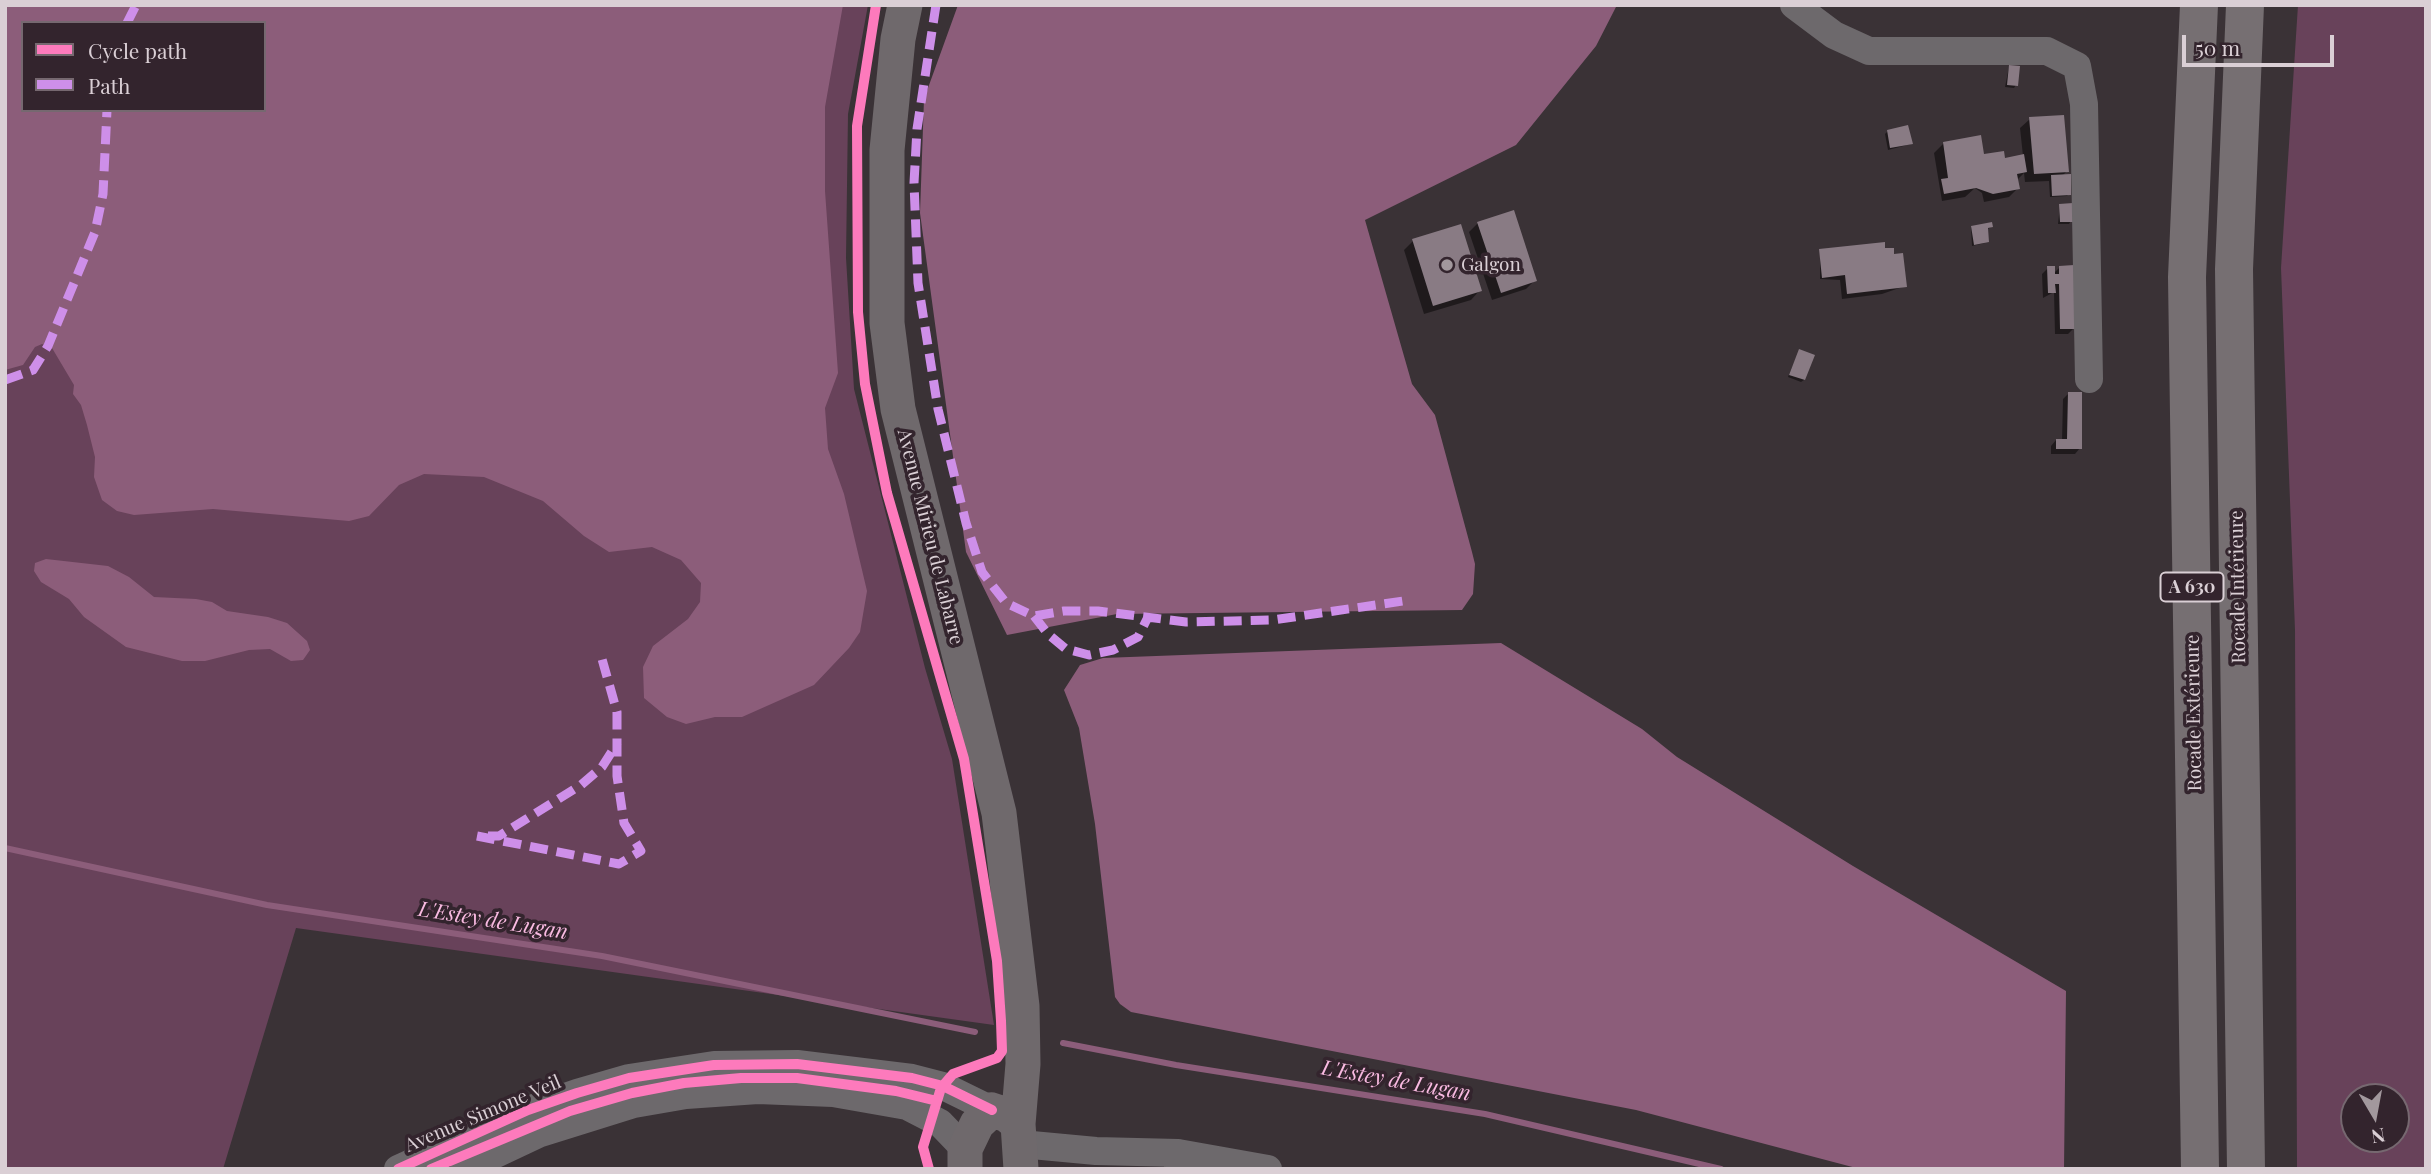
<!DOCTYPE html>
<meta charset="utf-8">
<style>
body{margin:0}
#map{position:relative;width:2431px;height:1174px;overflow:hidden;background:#3a3236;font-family:"Playfair Display",serif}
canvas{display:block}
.frame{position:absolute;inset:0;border:7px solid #dacfd5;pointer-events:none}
.legend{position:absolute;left:21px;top:21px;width:245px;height:91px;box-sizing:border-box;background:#33242d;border:2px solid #766870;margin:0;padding:9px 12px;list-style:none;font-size:21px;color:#dacfd5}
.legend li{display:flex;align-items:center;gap:14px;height:35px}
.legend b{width:35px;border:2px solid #766870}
.north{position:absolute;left:2340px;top:1083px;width:70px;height:70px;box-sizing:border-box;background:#33242d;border:2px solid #766870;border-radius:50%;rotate:170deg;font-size:19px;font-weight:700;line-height:28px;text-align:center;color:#dacfd5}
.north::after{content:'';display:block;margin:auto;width:24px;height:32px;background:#a2989d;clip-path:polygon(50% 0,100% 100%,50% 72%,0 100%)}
.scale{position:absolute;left:2182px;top:35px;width:152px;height:32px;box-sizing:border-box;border:4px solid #dacfd5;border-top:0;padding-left:9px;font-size:21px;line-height:24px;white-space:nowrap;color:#dacfd5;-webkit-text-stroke:5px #33242d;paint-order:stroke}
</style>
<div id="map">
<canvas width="2431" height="1174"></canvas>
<div class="frame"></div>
<ul class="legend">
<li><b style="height:9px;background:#fd7abc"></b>Cycle path</li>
<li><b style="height:9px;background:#ce8fe9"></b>Path</li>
</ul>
<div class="north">N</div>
<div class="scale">50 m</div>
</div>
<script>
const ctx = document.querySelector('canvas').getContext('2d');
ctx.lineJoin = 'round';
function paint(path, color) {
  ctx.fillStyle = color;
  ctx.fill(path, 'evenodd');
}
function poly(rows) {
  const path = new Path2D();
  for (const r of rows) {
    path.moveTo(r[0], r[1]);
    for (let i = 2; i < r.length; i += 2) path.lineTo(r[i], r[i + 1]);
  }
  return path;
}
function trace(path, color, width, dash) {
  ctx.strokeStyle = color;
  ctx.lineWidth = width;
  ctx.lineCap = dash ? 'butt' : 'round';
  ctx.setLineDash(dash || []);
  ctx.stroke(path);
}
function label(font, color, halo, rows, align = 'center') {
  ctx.font = font + ' "Playfair Display",serif';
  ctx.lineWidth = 7;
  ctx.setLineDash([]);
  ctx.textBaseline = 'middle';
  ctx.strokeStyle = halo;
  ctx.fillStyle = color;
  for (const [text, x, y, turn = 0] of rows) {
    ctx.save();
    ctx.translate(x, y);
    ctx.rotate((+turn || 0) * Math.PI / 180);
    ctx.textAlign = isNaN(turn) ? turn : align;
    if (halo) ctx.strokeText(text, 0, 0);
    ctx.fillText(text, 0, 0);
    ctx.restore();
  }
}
paint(poly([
 [5,5,868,5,848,114,846,258,854,389,925,668,952,759,994,1025,296,928,223,1169,5,1169],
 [23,23,264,23,264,110,23,110],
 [2298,5,2426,5,2426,1169,2297,1169,2295,630,2281,268],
 [2354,1097,2396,1097,2396,1139,2354,1139]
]), '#68425a');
paint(poly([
 [5,5,843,5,825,107,825,191,838,373,825,408,828,449,844,494,867,591,860,632,849,648,814,685,742,717,715,717,686,724,667,717,644,698,643,667,653,646,688,619,700,602,701,583,681,560,652,547,609,552,584,536,543,501,484,477,424,474,399,485,369,516,349,521,213,509,134,515,117,511,102,500,94,477,95,457,87,425,81,405,73,394,74,385,52,348,42,344,35,347,23,365,5,370],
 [23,23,264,23,264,110,23,110],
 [958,5,1617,5,1596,46,1516,145,1365,220,1412,384,1435,415,1472,552,1475,564,1473,594,1462,610,1117,614,1007,635,966,552,920,213,924,99],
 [46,559,108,566,129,577,154,597,196,599,212,602,227,611,268,617,287,623,307,641,310,650,303,660,291,661,270,649,249,650,205,661,182,661,126,647,84,617,69,599,41,582,34,571,35,563],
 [1501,643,1642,729,1677,757,1853,866,2066,991,2064,1169,1860,1169,1636,1110,1131,1012,1120,1004,1115,997,1095,824,1079,728,1064,690,1080,665,1103,658]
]), '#8c5d7a');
paint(poly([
 [2009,67,2016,85,2014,88,2005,87],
 [2030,119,2067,171,2062,176,2069,194,2067,196,2050,197,2049,181,2025,182,2024,173,2017,180,2018,188,2009,197,1984,202,1982,193,1975,188,1965,197,1942,201,1934,153,1943,144,2003,160,2023,156,2020,128],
 [1887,132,1911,144,1888,150,1885,134],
 [2060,206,2071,221,2069,224,2058,224],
 [1478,223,1535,280,1526,289,1492,300,1469,232],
 [1971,227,1991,227,1986,230,1985,243,1972,246],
 [1413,241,1480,290,1471,300,1424,314,1404,250],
 [1820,250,1884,252,1905,286,1882,294,1842,299,1840,280,1820,279],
 [2048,268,2054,273,2059,268,2074,328,2068,334,2055,334,2054,292,2043,298,2042,274],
 [1799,351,1804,380,1801,382,1788,377],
 [2069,393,2080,448,2075,454,2051,454,2051,446,2056,440,2062,441,2063,399]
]), '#0007');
trace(poly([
 [5,848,267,905,602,956,975,1032],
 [1063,1043,1176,1065,1485,1114,1721,1169]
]), '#8c5d7a', 6);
paint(poly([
 [2009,65,2020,66,2018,86,2007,85],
 [2064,115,2069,172,2034,174,2029,117],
 [1908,125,1913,144,1890,148,1887,130],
 [1981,135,1984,154,2004,151,2005,158,2024,154,2027,172,2017,174,2020,189,1993,194,1976,188,1944,194,1941,179,1948,178,1943,142],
 [2071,174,2071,195,2052,196,2051,175],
 [2073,203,2073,222,2060,222,2059,204],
 [1514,210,1537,281,1501,293,1477,222],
 [1992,222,1993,227,1988,228,1989,242,1974,245,1971,226],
 [1461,224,1482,291,1433,306,1412,239],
 [1885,242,1885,248,1894,248,1894,254,1903,253,1907,287,1847,294,1845,275,1822,278,1819,249],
 [2074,265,2076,329,2060,329,2059,284,2055,284,2056,293,2048,293,2047,266,2055,266,2055,274,2059,274,2059,266],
 [1799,349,1815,355,1805,380,1789,375],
 [2068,392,2082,392,2082,449,2056,449,2056,439,2067,439]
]), '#897b84');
trace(poly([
 [1794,5,1834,35,1869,51,2047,51,2077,66,2084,104,2089,379],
 [1021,1144,1096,1151,1178,1153],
 [398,1169,528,1110,577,1093,629,1078,714,1065,797,1064,912,1078,943,1086,992,1110],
 [464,1169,538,1134,634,1104,686,1095,758,1090,833,1093,907,1106,940,1123,965,1149],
 [1178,1169,1178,1153,1268,1169]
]), '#6d696c', 28);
trace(poly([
 [905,5,898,39,887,150,887,323,898,409,999,813,1022,1006,1023,1064,1018,1124,1021,1169],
 [965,1169,965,1149,977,1124,992,1110,1007,1115,1018,1124]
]), '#6f696c', 35);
trace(poly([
 [2199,5,2187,277,2200,1169],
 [2245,5,2234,269,2246,1169]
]), '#766f72', 38);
trace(poly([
 [936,5,917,129,914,183,918,283,938,409,966,523,982,572,1006,603,1034,616,1064,611,1098,611,1186,622,1273,620,1403,601],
 [127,23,136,5],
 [5,380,33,370,48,346,95,232,103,194,107,110],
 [1034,616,1048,634,1066,649,1089,655,1113,650,1138,637,1148,617],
 [477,836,619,864,641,851,624,823,617,776,617,712,602,659],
 [488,836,499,836,581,785,602,767,618,742]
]), '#ce8fe9', 9, [18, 9]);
trace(poly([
 [876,5,857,126,858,312,865,384,887,493,964,759,997,961,1001,1021,1002,1051,997,1058,953,1074,941,1088,923,1147,929,1169],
 [398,1169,528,1110,577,1093,629,1078,714,1065,797,1064,912,1078,943,1086,992,1110],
 [431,1169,570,1111,632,1093,684,1083,741,1078,797,1078,896,1091,937,1101]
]), '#fd7abc', 10);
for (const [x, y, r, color] of [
 [1447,265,7,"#a2989d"]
]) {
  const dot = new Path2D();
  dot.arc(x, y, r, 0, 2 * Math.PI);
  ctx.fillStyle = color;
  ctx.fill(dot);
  trace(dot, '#33242d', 2.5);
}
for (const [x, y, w] of [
 [2192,587,63]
]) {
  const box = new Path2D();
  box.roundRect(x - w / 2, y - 14.5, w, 29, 5);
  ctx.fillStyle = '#33242d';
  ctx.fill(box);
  trace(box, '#dacfd5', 2);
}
label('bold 18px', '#dacfd5', null, [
 ["A 630",2192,587]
]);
label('19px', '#dacfd5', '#33242d', [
 ["Galgon",1461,265]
], 'left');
label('19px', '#dacfd5', '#33242d', [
 ["Avenue Mirieu de Labarre",930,537,76],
 ["Rocade Intérieure",2238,587,-91],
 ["Rocade Extérieure",2194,713,-91],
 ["Avenue Simone Veil",483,1114,-23]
]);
label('italic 21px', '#f9bae1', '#33242d', [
 ["L'Estey de Lugan",493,921,9],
 ["L'Estey de Lugan",1396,1081,10]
]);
</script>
